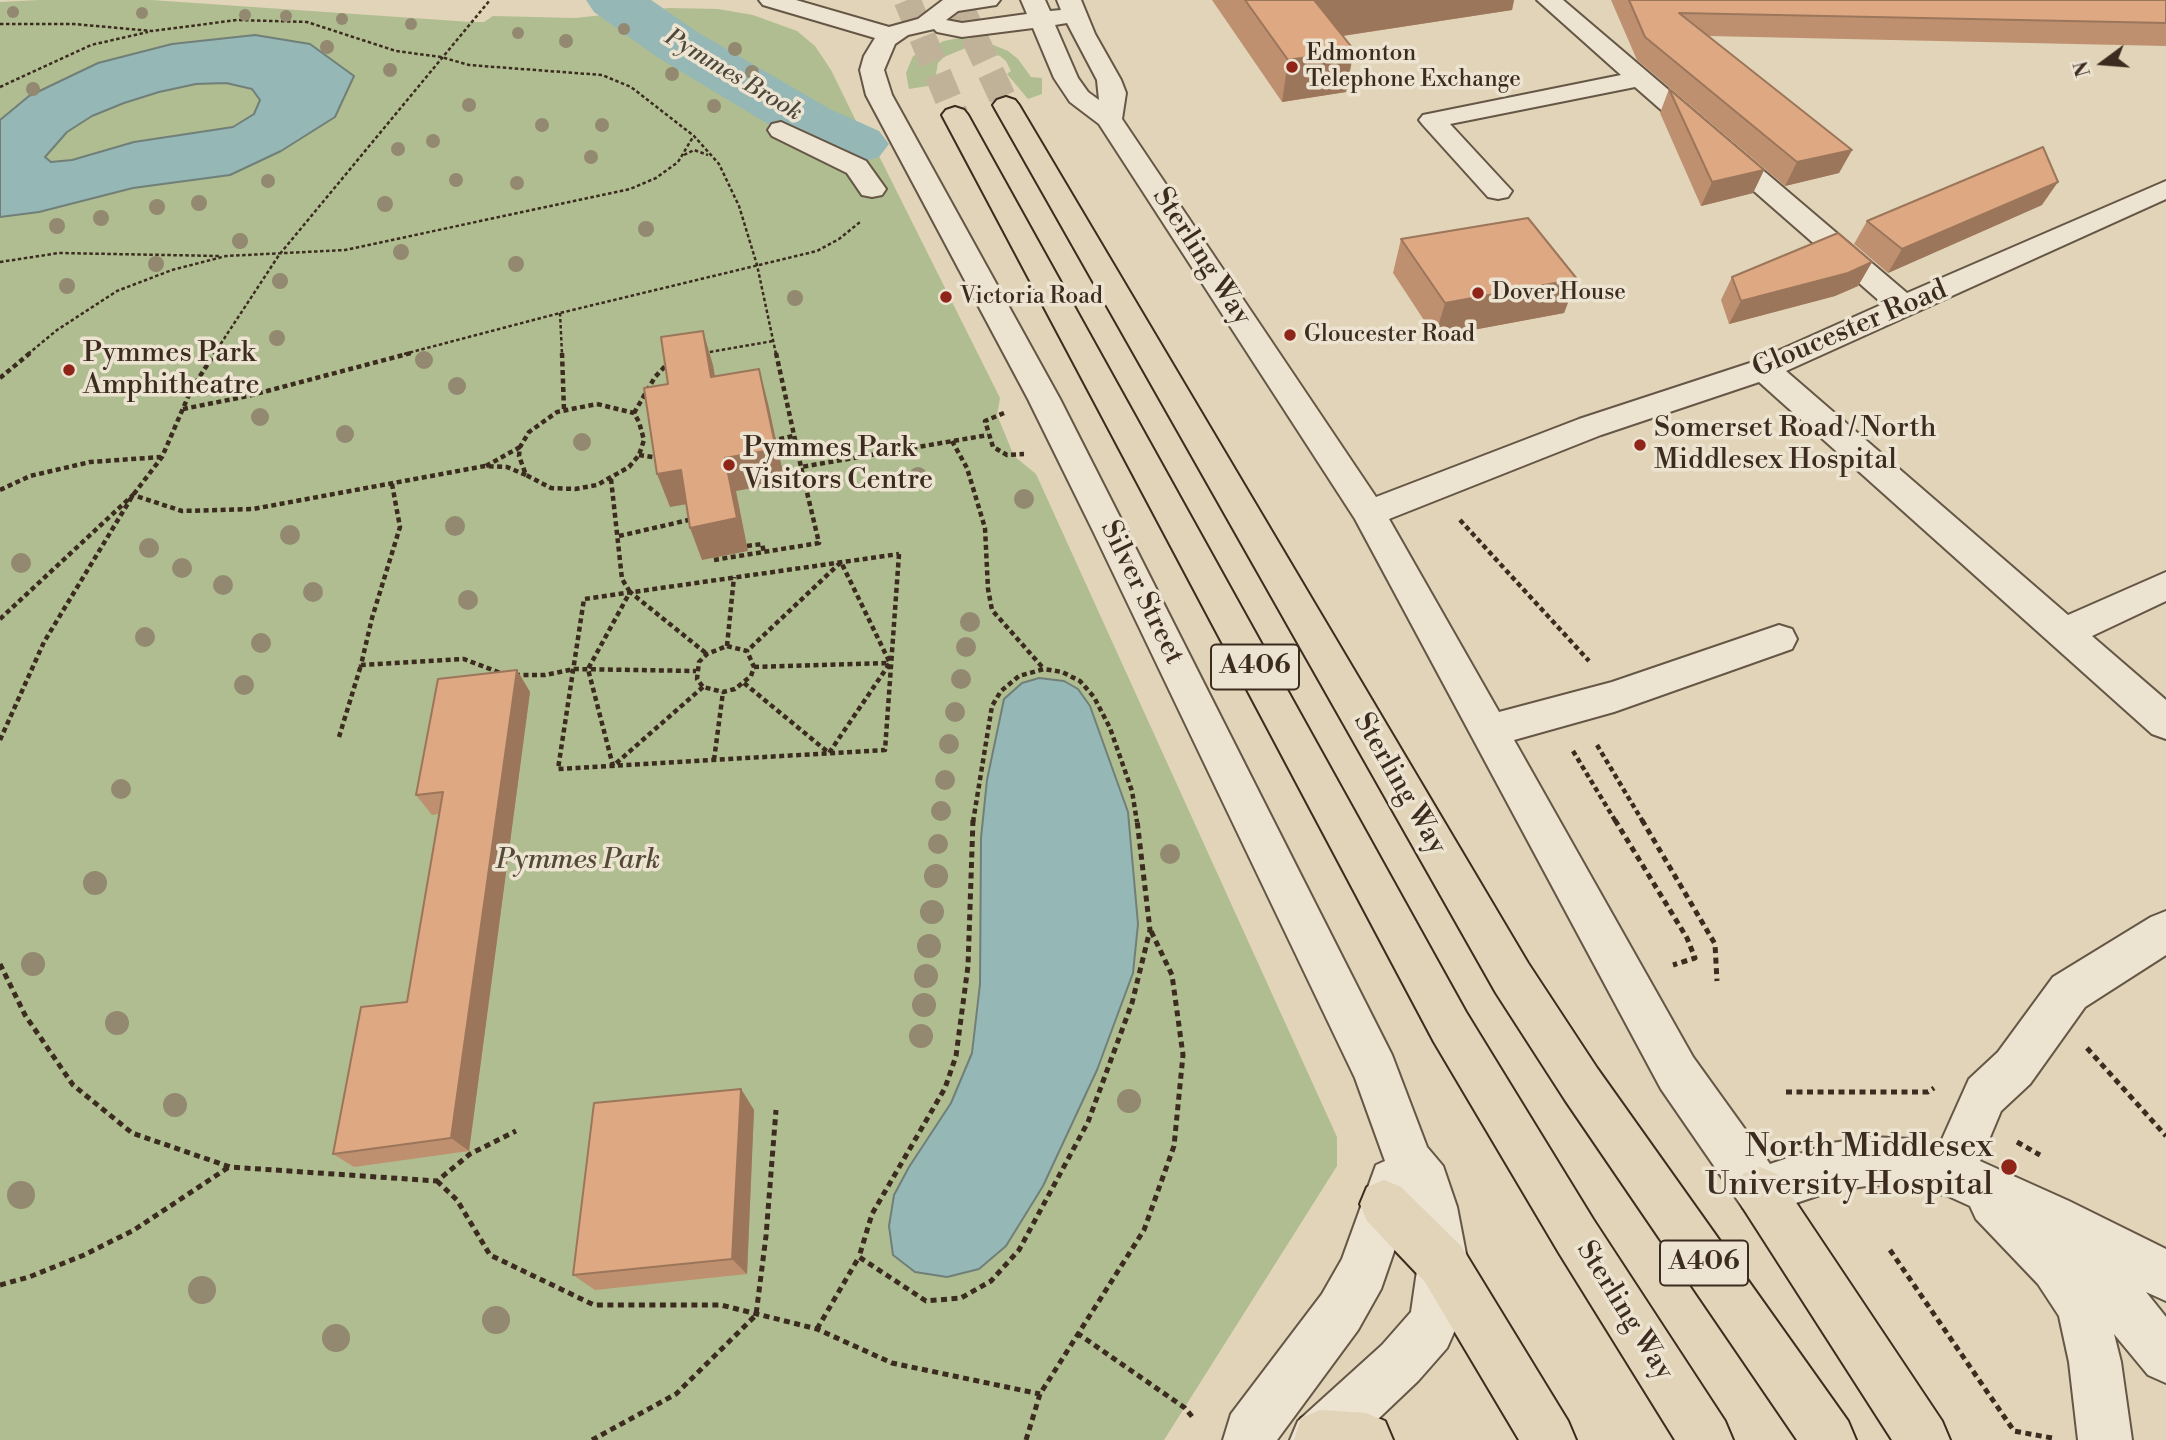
<!DOCTYPE html>
<style>
body{margin:0}
#map{position:relative;width:2166px;height:1440px;overflow:hidden;background:#e1d4b8;font-family:"Libre Bodoni",serif}
canvas{display:block}
.north{position:absolute;left:2068px;top:28px;width:70px;height:70px;-webkit-text-stroke:5px #ece3d1;paint-order:stroke;rotate:254deg;font-size:19px;font-weight:700;line-height:28px;text-align:center;color:#3c2c1f}
.north::after{content:'';display:block;margin:auto;width:24px;height:32px;background:#3c2c1f;clip-path:polygon(50% 0,100% 100%,50% 72%,0 100%)}
</style>
<div id="map">
<canvas width="2166" height="1440"></canvas>
<div class="north">N</div>
</div>
<script>
const ctx = document.querySelector('canvas').getContext('2d');
ctx.lineJoin = 'round';
function paint(path, color) {
  ctx.fillStyle = color;
  ctx.fill(path, 'evenodd');
}
function poly(rows) {
  const path = new Path2D();
  for (const r of rows) {
    path.moveTo(r[0], r[1]);
    for (let i = 2; i < r.length; i += 2) path.lineTo(r[i], r[i + 1]);
  }
  return path;
}
function trace(path, color, width, dash) {
  ctx.strokeStyle = color;
  ctx.lineWidth = width;
  ctx.lineCap = dash ? 'butt' : 'round';
  ctx.setLineDash(dash || []);
  ctx.stroke(path);
}
function label(font, color, halo, rows, align = 'center') {
  ctx.font = font + ' "Libre Bodoni",serif';
  ctx.lineWidth = 7;
  ctx.setLineDash([]);
  ctx.textBaseline = 'middle';
  ctx.strokeStyle = halo;
  ctx.fillStyle = color;
  for (const [text, x, y, turn = 0] of rows) {
    ctx.save();
    ctx.translate(x, y);
    ctx.rotate((+turn || 0) * Math.PI / 180);
    ctx.textAlign = isNaN(turn) ? turn : align;
    if (halo) ctx.strokeText(text, 0, 0);
    ctx.fillText(text, 0, 0);
    ctx.restore();
  }
}
paint(poly([
 [40,0,151,0,471,22,484,22,493,16,575,18,669,8,718,9,753,15,797,31,815,46,831,70,857,123,874,146,1000,398,997,415,1014,456,1036,474,1337,1137,1337,1166,1164,1440,0,1440,0,2],
 [959,38,981,40,1008,51,1018,59,1031,77,1042,78,1042,94,1028,99,1007,74,1011,71,1006,61,1000,56,976,50,973,45,944,57,938,63,934,85,909,89,906,73,913,56,944,41]
]), '#b0bd91');
const water = poly([
 [255,35,310,44,354,76,335,117,281,151,230,175,133,188,39,212,0,217,0,120,29,96,98,63,172,44,255,35],
 [226,83,252,89,260,100,254,114,233,127,134,142,72,160,51,162,45,157,67,132,92,116,124,103,159,92,196,84,226,83],
 [1039,678,1064,681,1078,689,1090,706,1128,812,1138,924,1133,973,1097,1070,1043,1186,1006,1246,979,1269,947,1277,915,1272,893,1255,889,1226,894,1195,909,1167,951,1103,972,1053,980,984,981,838,987,780,1004,699,1022,683,1039,678]
]);
paint(water, '#95b7b5');
trace(water, '#717f79', 2);
paint(poly([
 [586,0,651,0,699,33,830,109,879,131,889,144,879,157,857,163,835,157,786,135,657,57,594,12,586,0]
]), '#95b7b5');
trace(poly([
 [907,0,955,115],
 [957,0,1006,105]
]), '#c0b299', 27, [27, 13]);
const minor = poly([
 [759,0,796,0,889,27,918,19,943,0,1000,0,996,5,958,11,946,20,962,23,1027,14,1021,0,1045,0,1050,11,1061,10,1057,0,1081,0,1095,34,1121,80,1126,93,1122,119,1376,497,1579,419,1753,362,1883,304,1635,87,1450,124,1512,191,1508,197,1498,199,1488,197,1423,125,1419,120,1423,115,1621,75,1537,0,1563,0,1907,293,2166,181,2166,199,1786,371,2068,615,2166,572,2166,601,2092,636,2166,700,2166,739,2152,734,1759,382,1601,435,1389,519,1499,712,1612,682,1779,625,1792,629,1797,639,1792,649,1614,712,1514,740,1693,1057,1770,1164,1832,1143,1873,1137,1912,1139,1939,1146,1969,1079,1998,1052,2053,977,2151,917,2166,911,2166,955,2085,1007,2030,1084,2001,1111,1980,1161,2069,1201,2166,1249,2166,1301,2146,1292,2166,1317,2166,1383,2148,1375,2114,1334,2121,1362,2132,1440,2078,1440,2069,1362,2059,1316,2038,1284,1976,1219,1970,1206,1948,1196,1912,1187,1873,1185,1832,1191,1760,1215,1743,1208,1661,1089,1355,519,1099,124,1070,102,1054,78,1033,28,962,37,937,32,934,29,908,35,895,44,884,70,892,95,1060,399,1128,533,1392,1055,1427,1147,1443,1166,1457,1207,1468,1264,1464,1310,1447,1348,1418,1381,1356,1440,1290,1440,1298,1421,1382,1345,1411,1312,1418,1264,1409,1208,1381,1289,1358,1330,1277,1440,1223,1440,1231,1414,1322,1294,1342,1259,1376,1165,1385,1161,1355,1078,1094,533,1028,399,866,95,860,70,864,56,875,38,763,5,759,0],
 [1067,23,1097,80,1099,100,1088,92,1078,78,1055,25,1067,23],
 [781,122,866,161,886,189,882,195,872,197,862,195,847,173,772,136,768,130,772,124,781,122]
]);
const highway = poly([
 [1006,97,1015,100,1019,105,1528,963,1597,1068,1848,1421,1856,1440,1797,1440,1565,1100,1496,993,993,105,997,100,1006,97],
 [955,107,964,110,968,115,1466,1012,1593,1219,1725,1421,1733,1440,1675,1440,1559,1253,1434,1042,942,115,946,110,955,107],
 [1760,1167,1777,1174,1942,1421,1950,1440,1892,1440,1743,1208,1736,1191,1743,1174,1760,1167],
 [1384,1180,1401,1187,1461,1246,1568,1421,1576,1440,1519,1440,1425,1282,1367,1221,1360,1204,1367,1187,1384,1180],
 [1320,1410,1366,1413,1385,1421,1393,1440,1294,1440,1301,1418,1320,1410]
]);
trace(minor, '#655645', 4);
trace(highway, '#3c2c1f', 4);
trace(poly([
 [0,24,74,24,152,31,237,20,307,22,396,51,441,57,469,65,602,75,631,87,694,136,719,164,739,206,757,265,776,354],
 [0,87,91,45,148,32],
 [684,155,694,150,708,155],
 [0,262,59,253,219,256],
 [560,313,562,354],
 [704,353,773,341],
 [28,354,57,330,117,291,172,270,226,256,345,250,630,189,656,178,678,162,693,137],
 [214,354,279,255,490,0],
 [404,354,560,313,817,251,839,239,860,222]
]), '#3c2c1f', 2.5, [3.5, 2.5]);
trace(poly([
 [562,353,564,410],
 [776,353,801,467,988,435],
 [0,378,30,353],
 [162,386,191,390],
 [597,404,634,413,639,422,644,440,639,455,629,467,597,485,575,489,551,488,526,475,519,456,520,447,529,432,557,412,597,404],
 [183,409,248,396,411,353],
 [634,413,655,377,669,362],
 [1004,413,985,421,993,447,1007,455,1024,454],
 [771,441,793,436],
 [952,441,967,468,985,528,988,589,992,610,1044,669],
 [639,455,659,458],
 [486,466,520,447],
 [611,479,622,579,630,592],
 [392,484,400,527,372,618,361,665,464,659,503,674],
 [0,490,30,476,90,462,161,457],
 [1460,520,1589,661],
 [619,536,693,519],
 [747,546,762,544,764,552],
 [899,554,885,750,558,769,584,599,899,554],
 [714,560,819,543,801,467],
 [0,619,133,495,182,511,253,509,485,466,507,467,526,475],
 [727,646,747,651,754,667,751,676,735,689,723,692,703,687,697,679,699,662,707,654,727,646],
 [727,646,734,577],
 [754,667,889,663],
 [515,675,545,675,574,669,696,671],
 [744,683,829,753,890,663,841,562,747,651],
 [703,687,613,766,588,669,630,592,707,654],
 [339,737,361,665],
 [0,740,44,642,133,495,162,457,191,390,215,353],
 [1597,745,1643,822],
 [1573,751,1616,822],
 [714,760,723,692],
 [973,822,992,706,1001,691,1019,676,1044,669,1062,672,1080,681,1094,697,1110,728,1132,791,1137,822]
]), '#3c2c1f', 4.5, [5, 3.5]);
trace(poly([
 [973,820,968,966,956,1056,945,1088,872,1214,859,1257,926,1301,961,1298,991,1281,1019,1250,1088,1122,1132,1003,1150,930,1137,820],
 [1615,820,1687,938,1695,958,1673,965],
 [1642,820,1715,944,1717,981],
 [0,964,25,1015,73,1085,132,1133,230,1167,437,1181,470,1154,516,1131],
 [2087,1048,2166,1136],
 [1786,1092,1928,1092,1934,1088],
 [2017,1142,2040,1155],
 [437,1181,457,1200,490,1255,594,1305,721,1305,817,1329,892,1363,1040,1394],
 [1890,1250,2014,1431,2052,1438],
 [0,1285,29,1277,84,1255,134,1230,229,1167],
 [817,1329,859,1257],
 [1077,1333,1185,1408,1194,1419],
 [592,1440,676,1394,756,1315,766,1236,776,1110],
 [1026,1440,1040,1394,1144,1230,1174,1146,1183,1055,1172,975,1151,931]
]), '#3c2c1f', 5, [6, 4.5]);
paint(minor, '#ece3d1');
paint(highway, '#e1d4b8');
ctx.fillStyle = '#938870';
for (const [x, y, r] of [
 [13,12,6],
 [142,13,6],
 [245,15,6],
 [286,16,6],
 [342,19,6],
 [411,24,6],
 [624,29,6],
 [518,33,6],
 [681,35,6],
 [566,41,7],
 [327,47,7],
 [735,49,7],
 [390,70,7],
 [752,72,7],
 [672,74,7],
 [33,89,7],
 [469,105,7],
 [714,106,7],
 [542,125,7],
 [602,125,7],
 [433,141,7],
 [398,149,7],
 [591,157,7],
 [456,180,7],
 [268,181,7],
 [517,183,7],
 [199,203,8],
 [385,204,8],
 [157,207,8],
 [101,218,8],
 [57,226,8],
 [646,229,8],
 [240,241,8],
 [401,252,8],
 [156,264,8],
 [516,264,8],
 [280,281,8],
 [67,286,8],
 [795,298,8],
 [277,338,8],
 [424,360,9],
 [457,386,9],
 [260,417,9],
 [345,434,9],
 [582,442,9],
 [918,476,9],
 [1024,499,10],
 [455,526,10],
 [290,535,10],
 [149,548,10],
 [21,563,10],
 [182,568,10],
 [223,585,10],
 [313,592,10],
 [468,600,10],
 [970,622,10],
 [145,637,10],
 [261,643,10],
 [966,647,10],
 [961,679,10],
 [244,685,10],
 [955,712,10],
 [949,744,10],
 [945,780,10],
 [121,789,10],
 [941,811,10],
 [938,844,10],
 [1170,854,10],
 [936,876,12],
 [95,883,12],
 [932,912,12],
 [929,946,12],
 [33,964,12],
 [926,976,12],
 [924,1005,12],
 [117,1023,12],
 [921,1036,12],
 [1129,1101,12],
 [175,1105,12],
 [21,1195,14],
 [202,1290,14],
 [496,1320,14],
 [336,1338,14]
]) {
  ctx.beginPath();
  ctx.arc(x, y, r, 0, 2 * Math.PI);
  ctx.fill();
}
paint(poly([
 [1212,0,1514,0,1512,10,1343,36,1346,92,1282,102],
 [1611,0,2166,0,2166,46,1709,36,1852,150,1839,173,1785,186,1637,60],
 [1669,89,1764,170,1753,193,1701,206,1660,113],
 [2042,205,1888,273,1854,244,1867,221],
 [1401,239,1577,279,1564,313,1435,337,1393,273],
 [1872,262,1858,286,1835,296,1729,324,1721,300,1732,277],
 [517,670,530,692,469,1151,354,1167,333,1154,407,1002,439,814,432,815,416,795],
 [741,1089,754,1110,747,1274,595,1290,573,1275]
]), '#bf9070');
paint(poly([
 [1314,0,1514,0,1512,10,1308,41],
 [1354,50,1346,92,1282,102,1288,60],
 [1852,150,1839,173,1785,186,1797,162],
 [1764,170,1753,193,1701,206,1712,182],
 [2058,182,2042,205,1888,273,1902,249],
 [1872,262,1858,286,1835,296,1729,324,1741,301],
 [1577,279,1564,313,1435,337,1445,303],
 [703,331,713,365,721,411,711,377],
 [759,369,768,403,785,482,736,491,748,551,702,560,690,528,725,458],
 [681,470,693,503,670,507,657,474],
 [517,670,530,692,469,1151,451,1138],
 [741,1089,754,1110,747,1274,732,1259]
]), '#9b765b');
const building = poly([
 [1245,0,1314,0,1354,50,1288,60,1245,0],
 [1629,0,2166,0,2166,23,1679,13,1852,150,1797,162,1645,37,1629,0],
 [1669,89,1764,170,1712,182,1669,89],
 [2043,147,2058,182,1902,249,1867,221,2043,147],
 [1528,218,1577,279,1445,303,1401,239,1528,218],
 [1838,233,1872,262,1848,273,1741,301,1732,277,1838,233],
 [703,331,711,377,759,369,776,449,725,458,737,518,690,528,681,470,657,474,644,388,668,384,661,337,703,331],
 [517,670,451,1138,333,1154,361,1007,407,1002,443,792,416,795,438,679,517,670],
 [741,1089,732,1259,573,1275,594,1103,741,1089]
]);
paint(building, '#dea882');
trace(building, '#9b765b', 2);
for (const [x, y, r, color] of [
 [1292,67,7,"#8f2418"],
 [1478,293,7,"#8f2418"],
 [946,297,7,"#8f2418"],
 [1290,335,7,"#8f2418"],
 [69,370,7,"#8f2418"],
 [1640,445,7,"#8f2418"],
 [729,465,7,"#8f2418"],
 [2009,1167,9,"#8f2418"]
]) {
  const dot = new Path2D();
  dot.arc(x, y, r, 0, 2 * Math.PI);
  ctx.fillStyle = color;
  ctx.fill(dot);
  trace(dot, '#ece3d1', 2.5);
}
label('23px', '#3c2c1f', '#ece3d1', [
 ["Edmonton",1306,54],
 ["Telephone Exchange",1306,80],
 ["Dover House",1492,293],
 ["Victoria Road",960,297],
 ["Gloucester Road",1304,335]
], 'left');
label('italic 24px', '#4e483d', '#ece3d1', [
 ["Pymmes Brook",733,76,31]
]);
for (const [x, y, w] of [
 [1255,667,88],
 [1704,1263,88]
]) {
  const box = new Path2D();
  box.roundRect(x - w / 2, y - 22.5, w, 45, 5);
  ctx.fillStyle = '#ece3d1';
  ctx.fill(box);
  trace(box, '#3c2c1f', 2);
}
label('bold 26px', '#3c2c1f', null, [
 ["A406",1255,667],
 ["A406",1704,1263]
]);
label('28px', '#3c2c1f', '#ece3d1', [
 ["Sterling Way",1201,257,57],
 ["Gloucester Road",1850,330,-23],
 ["Silver Street",1141,593,64],
 ["Sterling Way",1399,784,60],
 ["Sterling Way",1624,1311,58]
]);
label('28px', '#3c2c1f', '#ece3d1', [
 ["Pymmes Park",83,354],
 ["Amphitheatre",83,386],
 ["Somerset Road / North",1654,429],
 ["Middlesex Hospital",1654,461],
 ["Pymmes Park",743,449],
 ["Visitors Centre",743,481]
], 'left');
label('italic 28px', '#534936', '#ece3d1', [
 ["Pymmes Park",578,861]
]);
label('33px', '#3c2c1f', '#ece3d1', [
 ["North Middlesex",1993,1148],
 ["University Hospital",1993,1186]
], 'right');
</script>
